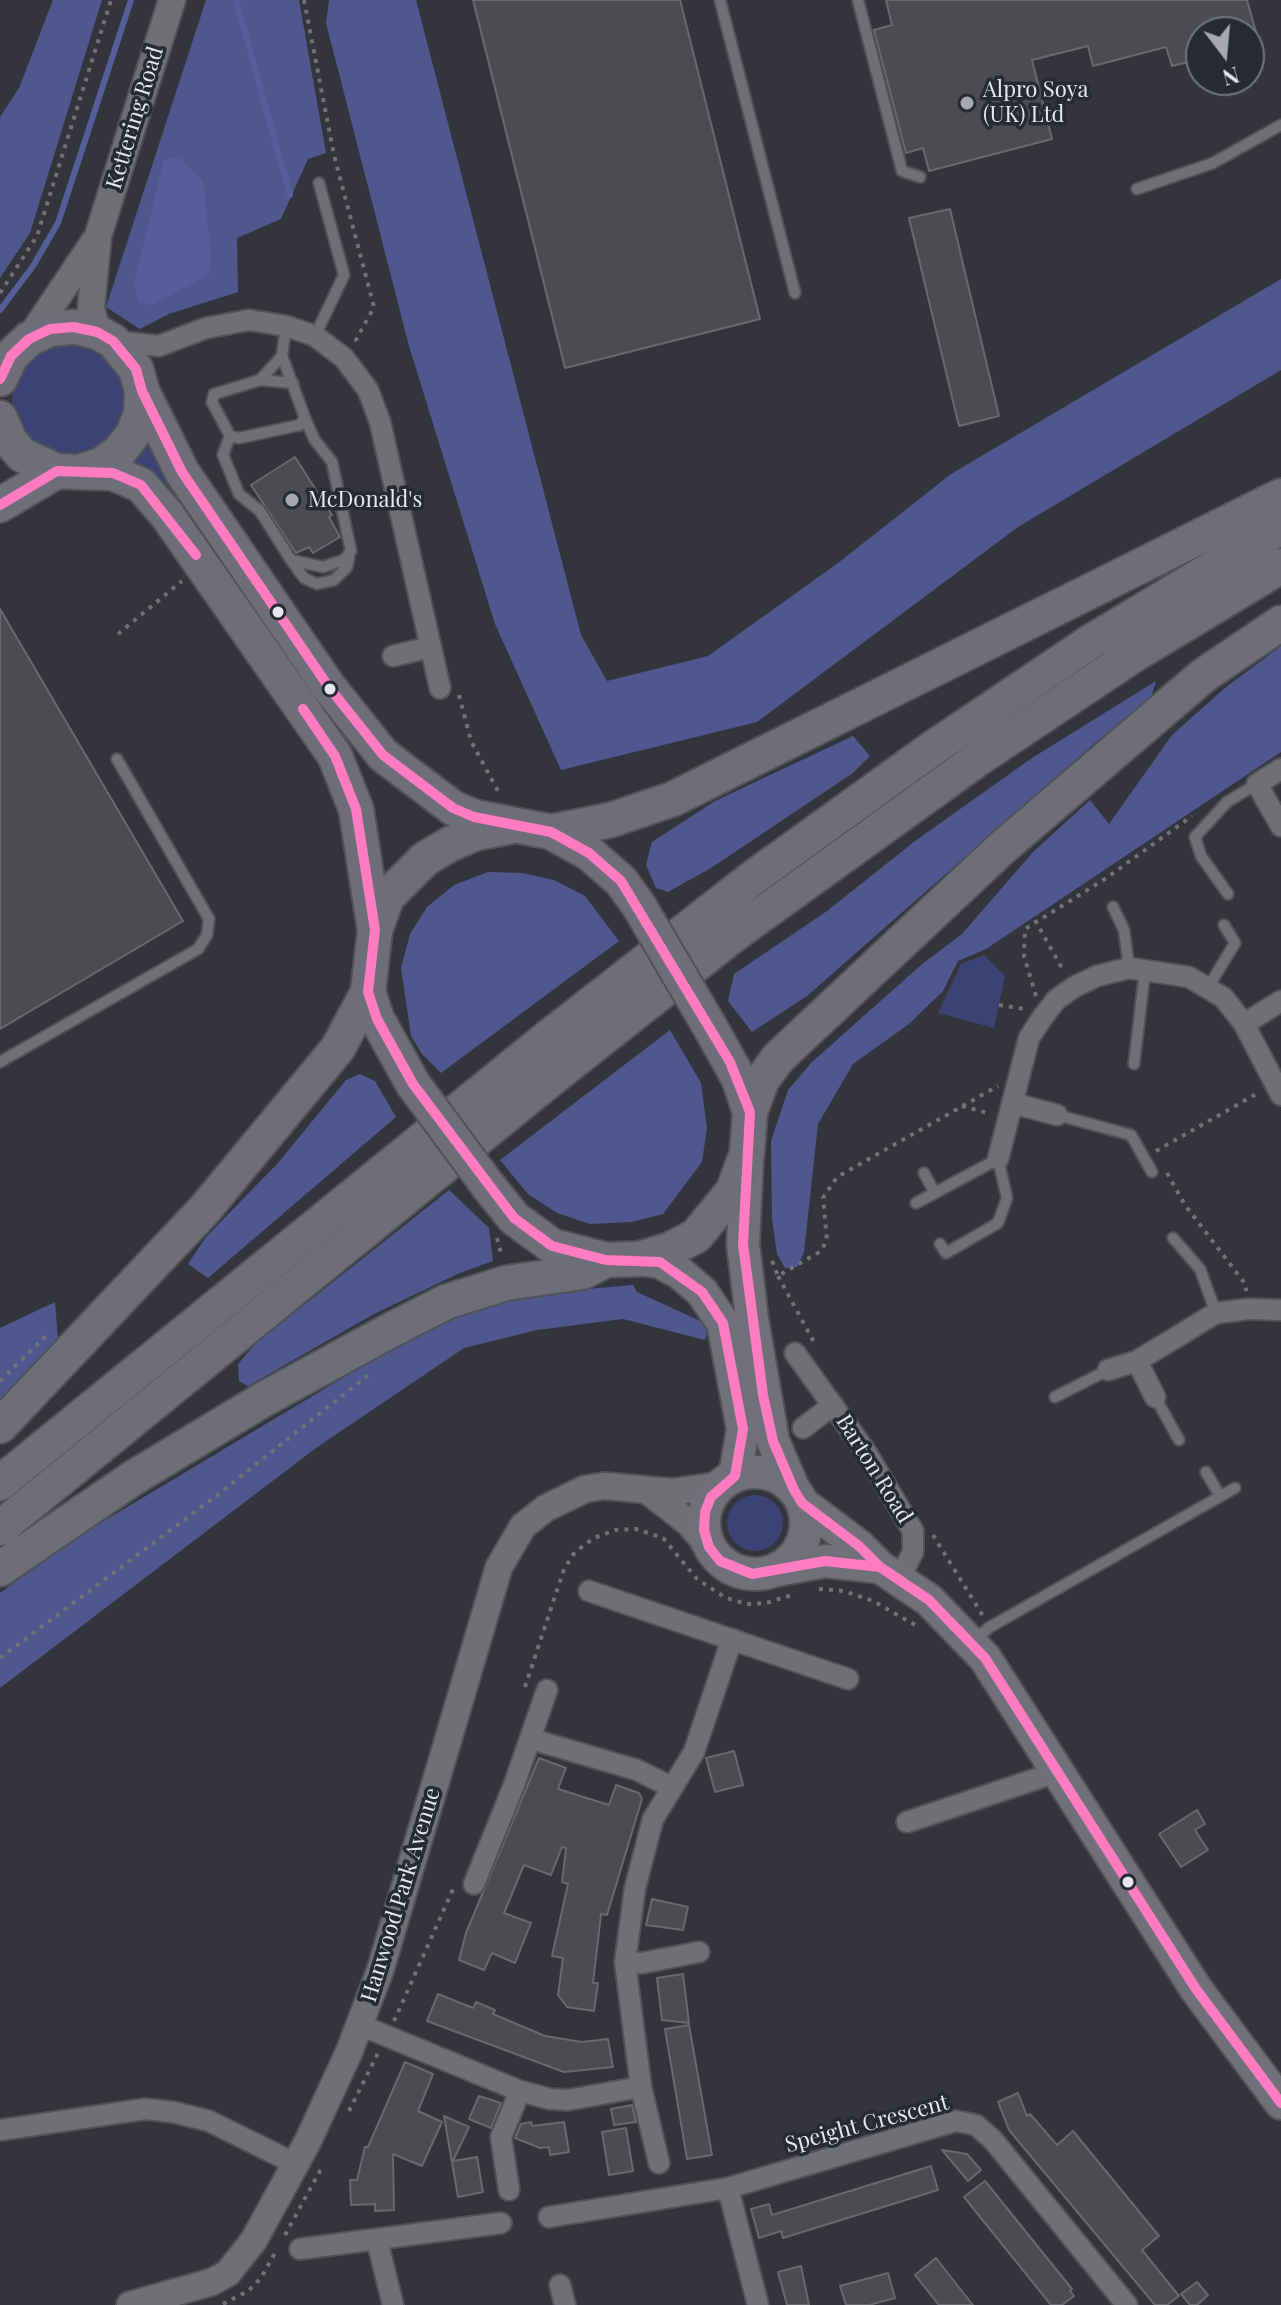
<!DOCTYPE html>
<style>
body{margin:0}
#map{position:relative;width:1281px;height:2305px;overflow:hidden;background:#34353c;font-family:"Playfair Display",serif}
canvas{display:block}
.north{position:absolute;left:1185px;top:16px;width:80px;height:80px;box-sizing:border-box;background:#272934;border:2px solid #73757e;border-radius:50%;rotate:164deg;font-size:22px;font-weight:700;line-height:32px;text-align:center;color:#e5e6ee}
.north::after{content:'';display:block;margin:auto;width:28px;height:36px;background:#a7a8b0;clip-path:polygon(50% 0,100% 100%,50% 72%,0 100%)}
</style>
<div id="map">
<canvas width="1281" height="2305"></canvas>
<div class="north">N</div>
</div>
<script>
const ctx = document.querySelector('canvas').getContext('2d');
ctx.lineJoin = 'round';
function paint(path, color) {
  ctx.fillStyle = color;
  ctx.fill(path, 'evenodd');
}
function poly(rows) {
  const path = new Path2D();
  for (const r of rows) {
    if (r.length === 3) {
      path.moveTo(r[0] + r[2], r[1]);
      path.arc(r[0], r[1], r[2], 0, 2 * Math.PI);
      continue;
    }
    path.moveTo(r[0], r[1]);
    for (let i = 2; i < r.length; i += 2) path.lineTo(r[i], r[i + 1]);
  }
  return path;
}
function trace(path, color, width, dash) {
  ctx.strokeStyle = color;
  ctx.lineWidth = width;
  ctx.lineCap = dash ? 'butt' : 'round';
  ctx.setLineDash(dash || []);
  ctx.stroke(path);
}
function label(font, color, halo, rows, align = 'center') {
  ctx.font = font + ' "Playfair Display",serif';
  ctx.lineWidth = 7;
  ctx.setLineDash([]);
  ctx.textBaseline = 'middle';
  ctx.strokeStyle = halo;
  ctx.fillStyle = color;
  for (const [text, x, y, turn = 0] of rows) {
    ctx.save();
    ctx.translate(x, y);
    ctx.rotate((+turn || 0) * Math.PI / 180);
    ctx.textAlign = isNaN(turn) ? turn : align;
    if (halo) ctx.strokeText(text, 0, 0);
    ctx.fillText(text, 0, 0);
    ctx.restore();
  }
}
paint(poly([
 [69,399,57],
 [148,441,179,491,172,497,149,472,132,463],
 [984,955,1005,976,994,1028,938,1013,961,964],
 [755,1523,28]
]), '#3d4275');
paint(poly([
 [53,0,102,0,30,233,0,278,0,117,19,88],
 [206,0,299,0,326,153,308,159,281,219,237,238,238,292,169,314,140,329,106,307],
 [329,0,416,0,581,635,607,681,708,656,838,563,951,474,1281,279,1281,370,1018,527,757,722,561,770,495,624,409,346,326,23],
 [1281,646,1281,752,986,949,958,961,943,991,909,1024,853,1064,818,1124,804,1252,797,1267,785,1268,777,1254,772,1218,771,1141,788,1090,812,1062,921,965,962,934,1033,852,1090,800,1109,824,1172,735,1226,687],
 [1156,681,1150,701,1096,742,807,996,752,1032,728,1001,734,974,827,911,915,841,1032,758],
 [853,736,870,756,853,773,711,868,668,892,656,888,646,865,652,842,715,801],
 [488,872,522,873,554,880,585,896,619,941,441,1073,422,1054,411,1036,401,968,410,934,427,907,454,885],
 [670,1030,701,1083,707,1128,702,1162,663,1214,631,1222,590,1224,557,1213,528,1194,500,1160],
 [360,1074,375,1081,396,1117,208,1278,188,1264,206,1237,278,1163,346,1080],
 [449,1190,489,1228,493,1261,462,1272,374,1314,248,1386,239,1381,238,1364,256,1343],
 [633,1285,637,1292,709,1325,705,1340,623,1319,537,1330,464,1348,316,1448,0,1688,0,1593,79,1536,436,1322,519,1295],
 [55,1302,58,1340,0,1400,0,1328]
]), '#50578f');
paint(poly([
 [179,158,203,180,211,254,209,275,151,305,138,302,134,283,164,160]
]), '#565e9a');
trace(poly([
 [236,0,290,195],
 [0,310,33,266,58,223,131,0]
]), '#565e9a', 6);
const building = poly([
 [473,0,680,0,760,319,565,368,473,0],
 [886,0,1247,0,1256,32,1201,32,1201,59,1172,66,1166,47,1093,66,1088,46,1032,60,1052,139,929,171,923,148,906,153,874,30,892,25,886,0],
 [950,209,999,416,959,426,909,218,950,209],
 [295,457,332,515,329,517,340,537,313,553,309,547,296,553,251,485,295,457],
 [0,609,183,921,0,1029,0,609],
 [734,1751,743,1785,715,1792,706,1758,734,1751],
 [539,1758,566,1768,558,1789,609,1805,616,1785,639,1793,642,1799,607,1915,601,1914,593,1983,598,1983,594,2011,567,2007,558,1995,563,1958,552,1956,568,1884,562,1882,566,1848,562,1847,551,1875,524,1865,504,1913,531,1923,515,1963,492,1953,484,1970,459,1960,466,1933,539,1758],
 [1197,1810,1205,1824,1195,1830,1208,1850,1181,1867,1159,1834,1197,1810],
 [652,1899,688,1907,683,1930,646,1925,652,1899],
 [683,1974,689,2023,662,2020,657,1978,683,1974],
 [438,1994,473,2008,476,2002,495,2010,493,2014,545,2036,582,2042,608,2039,613,2067,564,2072,427,2021,438,1994],
 [689,2025,712,2155,687,2159,665,2029,689,2025],
 [405,2062,433,2074,418,2111,442,2122,422,2166,393,2154,394,2210,375,2211,375,2204,351,2205,350,2180,357,2180,365,2147,368,2147,405,2062],
 [1018,2093,1027,2116,1030,2114,1057,2145,1073,2131,1159,2236,1142,2250,1179,2296,1167,2305,1155,2305,1009,2130,998,2102,1018,2093],
 [479,2096,501,2103,491,2128,469,2119,479,2096],
 [632,2105,636,2122,614,2125,611,2109,632,2105],
 [444,2116,469,2127,453,2161,477,2157,483,2192,458,2197,444,2116],
 [531,2122,532,2126,564,2122,569,2152,550,2155,549,2147,540,2148,515,2138,521,2124,531,2122],
 [626,2128,633,2171,609,2175,602,2132,626,2128],
 [942,2150,967,2154,981,2170,968,2181,942,2150],
 [931,2166,938,2190,783,2238,781,2231,759,2238,751,2209,769,2204,772,2215,931,2166],
 [985,2181,1072,2289,1070,2291,1074,2296,1062,2305,1051,2305,964,2197,985,2181],
 [936,2258,961,2290,973,2305,939,2305,915,2275,936,2258],
 [801,2266,809,2305,787,2305,778,2272,801,2266],
 [888,2273,895,2298,869,2305,846,2305,840,2286,888,2273],
 [1197,2282,1208,2295,1197,2305,1190,2305,1181,2294,1197,2282]
]);
paint(building, '#4b4c52');
trace(building, '#68696f', 2);
const service = poly([
 [720,0,795,293],
 [858,0,902,171,920,177],
 [1137,189,1213,163,1281,125],
 [315,336,344,275,319,183],
 [282,356,260,380,214,394,212,402,230,436,239,438,300,425,305,418,282,356,286,326],
 [260,380,293,383],
 [230,436,223,455,239,494,260,511,291,560,323,567,344,560,351,551,332,462,314,439,305,418],
 [291,560,304,578,317,584,334,580,347,567,349,557],
 [1228,894,1201,856,1195,837,1227,802,1257,784],
 [1113,907,1124,930,1129,968],
 [1209,986,1235,943,1224,925],
 [0,1062,198,949,207,935,209,919,117,759],
 [1134,1064,1145,970],
 [1057,1115,1131,1135,1152,1172],
 [924,1173,935,1193],
 [916,1203,998,1159,1007,1198,998,1223,946,1253,940,1244],
 [1173,1238,1200,1269,1216,1313],
 [1055,1397,1108,1370],
 [1155,1397,1179,1440],
 [1206,1472,1220,1496],
 [974,1640,990,1627,1235,1488]
]);
const minor = poly([
 [113,341,159,346,206,328,249,320,286,326,315,336,344,358,368,390,380,422,440,688],
 [393,656,431,647],
 [1281,769,1257,784,1281,826],
 [1244,1024,1281,1001],
 [1012,1103,1057,1115],
 [998,1159,1029,1038,1042,1018,1056,1000,1074,987,1097,976,1129,968,1189,977,1224,998,1244,1024,1281,1095],
 [795,1353,864,1449,913,1531,913,1552,899,1579],
 [1137,1361,1155,1397],
 [1108,1370,1137,1361,1216,1313,1249,1309,1281,1310],
 [803,1428,833,1405],
 [589,1591,848,1679],
 [531,1739,637,1770,671,1787],
 [907,1822,1057,1772],
 [474,1884,514,1785,547,1690],
 [625,1962,642,1963,699,1952],
 [360,2025,520,2091,550,2099,568,2100,641,2087,625,1962,635,1888,653,1819,694,1752,732,1639],
 [641,2087,659,2163],
 [0,2130,145,2109,173,2112,209,2121,296,2164],
 [728,2188,758,2305],
 [509,2190,501,2137,520,2091],
 [549,2217,728,2188,956,2121,976,2125,993,2140,1127,2305],
 [377,2240,393,2305],
 [300,2249,501,2223],
 [560,2285,565,2305]
]);
const tertiary = poly([
 [97,332,91,308,98,236,172,0],
 [29,339,94,242],
 [648,1491,689,1523,709,1547],
 [130,2305,212,2282,228,2273,254,2240,308,2141,349,2052,380,1971,499,1567,523,1526,546,1508,585,1489,604,1486,672,1492,721,1485]
]);
const primary = poly([
 [747,1160,743,1244,752,1319,773,1441,794,1490],
 [639,1259,660,1262,680,1273,702,1292,723,1323,743,1429,735,1476],
 [755,1523,51],
 [802,1503,859,1546,880,1567,929,1600,985,1658,1196,1989,1281,2103],
 [777,1570,825,1561,880,1567]
]);
const trunk = poly([
 [0,379,11,356,29,339,50,329,74,327,97,332,113,341,136,369,142,391,141,413,133,434,119,452,101,465,79,472,57,471,22,455,10,441,0,418],
 [142,391,182,472,328,686,383,755,453,808,474,817,551,832,589,853,621,881,639,906],
 [79,472,113,473,141,485,167,515,335,756,356,809,375,930],
 [0,505,57,471],
 [551,832,611,820,673,799,1281,496],
 [710,1027,739,1079,750,1112],
 [413,1084,377,1019,368,992,375,930,387,897,425,859,450,844,476,833,508,827],
 [489,1187,514,1218,552,1246,606,1260,639,1259,669,1250,696,1236,733,1191,747,1153,750,1112,762,1080,778,1058,1003,847,1204,675,1281,623],
 [0,1426,205,1209,338,1048,368,992],
 [0,1483,545,1040,754,877,933,748,1089,643,1281,527],
 [0,1528,552,1078,736,933,979,758,1132,656,1281,566],
 [0,1569,133,1478,264,1399,393,1329,446,1302,506,1283,583,1272,606,1260]
]);
trace(service, '#515257', 14);
trace(minor, '#515257', 24);
trace(tertiary, '#515257', 30);
trace(primary, '#515257', 36);
trace(trunk, '#515257', 38);
trace(poly([
 [304,0,334,155,374,307,356,340,359,344],
 [0,293,37,236,111,0],
 [118,634,182,581],
 [459,695,471,741,499,793],
 [1035,920,1063,970],
 [1036,996,1024,956,1025,929,1105,879,1192,816],
 [999,1005,1025,1009],
 [962,1106,991,1114],
 [1156,1151,1258,1093],
 [1167,1173,1185,1205,1246,1285,1246,1291],
 [497,1238,502,1257],
 [772,1261,778,1276,821,1251,827,1240,823,1198,837,1177,998,1086],
 [778,1276,815,1344],
 [0,1381,50,1332],
 [933,1535,983,1616],
 [819,1589,844,1591,873,1601,917,1626],
 [0,1658,220,1493,372,1372],
 [525,1687,564,1569,575,1552,594,1538,615,1530,636,1529,663,1538,697,1579,726,1598,747,1604,766,1603,795,1594],
 [394,2021,454,1887],
 [349,2111,379,2051],
 [285,2235,321,2169],
 [223,2304,248,2291,261,2278,275,2253]
]), '#717277', 4, [4, 6]);
trace(service, '#6f7075', 10);
trace(minor, '#6f7075', 20);
trace(tertiary, '#6f7075', 26);
trace(primary, '#707078', 32);
trace(trunk, '#6e6e78', 34);
const trunkBridge = poly([
 [639,906,710,1027],
 [413,1084,489,1187]
]);
trace(trunkBridge, '#515257', 38, []);
trace(trunkBridge, '#6e6e78', 34);
trace(poly([
 [0,379,11,356,29,339,50,329,74,327,97,332,113,341,136,369,142,391,182,472,328,686,383,755,453,808,474,817,551,832,589,853,621,881,730,1062,750,1112,743,1244,763,1395,773,1441,794,1490,802,1503,859,1546,880,1567,929,1600,985,1658,1196,1989,1281,2103],
 [0,505,57,471,113,473,141,485,196,555],
 [303,709,335,756,356,809,375,930,368,992,377,1019,413,1084,514,1218,552,1246,606,1260,660,1262,702,1292,723,1323,743,1429,735,1476,711,1497,705,1512,704,1530,709,1547,720,1561,752,1574,825,1561,880,1567,901,1581]
]), '#fe7ac1', 10);
for (const [x, y, r, color] of [
 [967,103,8,"#a7a8b0"],
 [292,500,8,"#a7a8b0"],
 [278,612,7,"#e5e6ee"],
 [330,689,7,"#e5e6ee"],
 [1128,1882,7,"#e5e6ee"]
]) {
  const dot = new Path2D();
  dot.arc(x, y, r, 0, 2 * Math.PI);
  ctx.fillStyle = color;
  ctx.fill(dot);
  trace(dot, '#272934', 3);
}
label('22px', '#e5e6ee', '#272934', [
 ["Alpro Soya",983,90],
 ["(UK) Ltd",983,115],
 ["McDonald's",308,500]
], 'left');
label('22px', '#e5e6ee', '#272934', [
 ["Kettering Road",135,118,-73],
 ["Barton Road",874,1469,58],
 ["Hanwood Park Avenue",401,1895,-73],
 ["Speight Crescent",867,2124,-15]
]);
</script>
